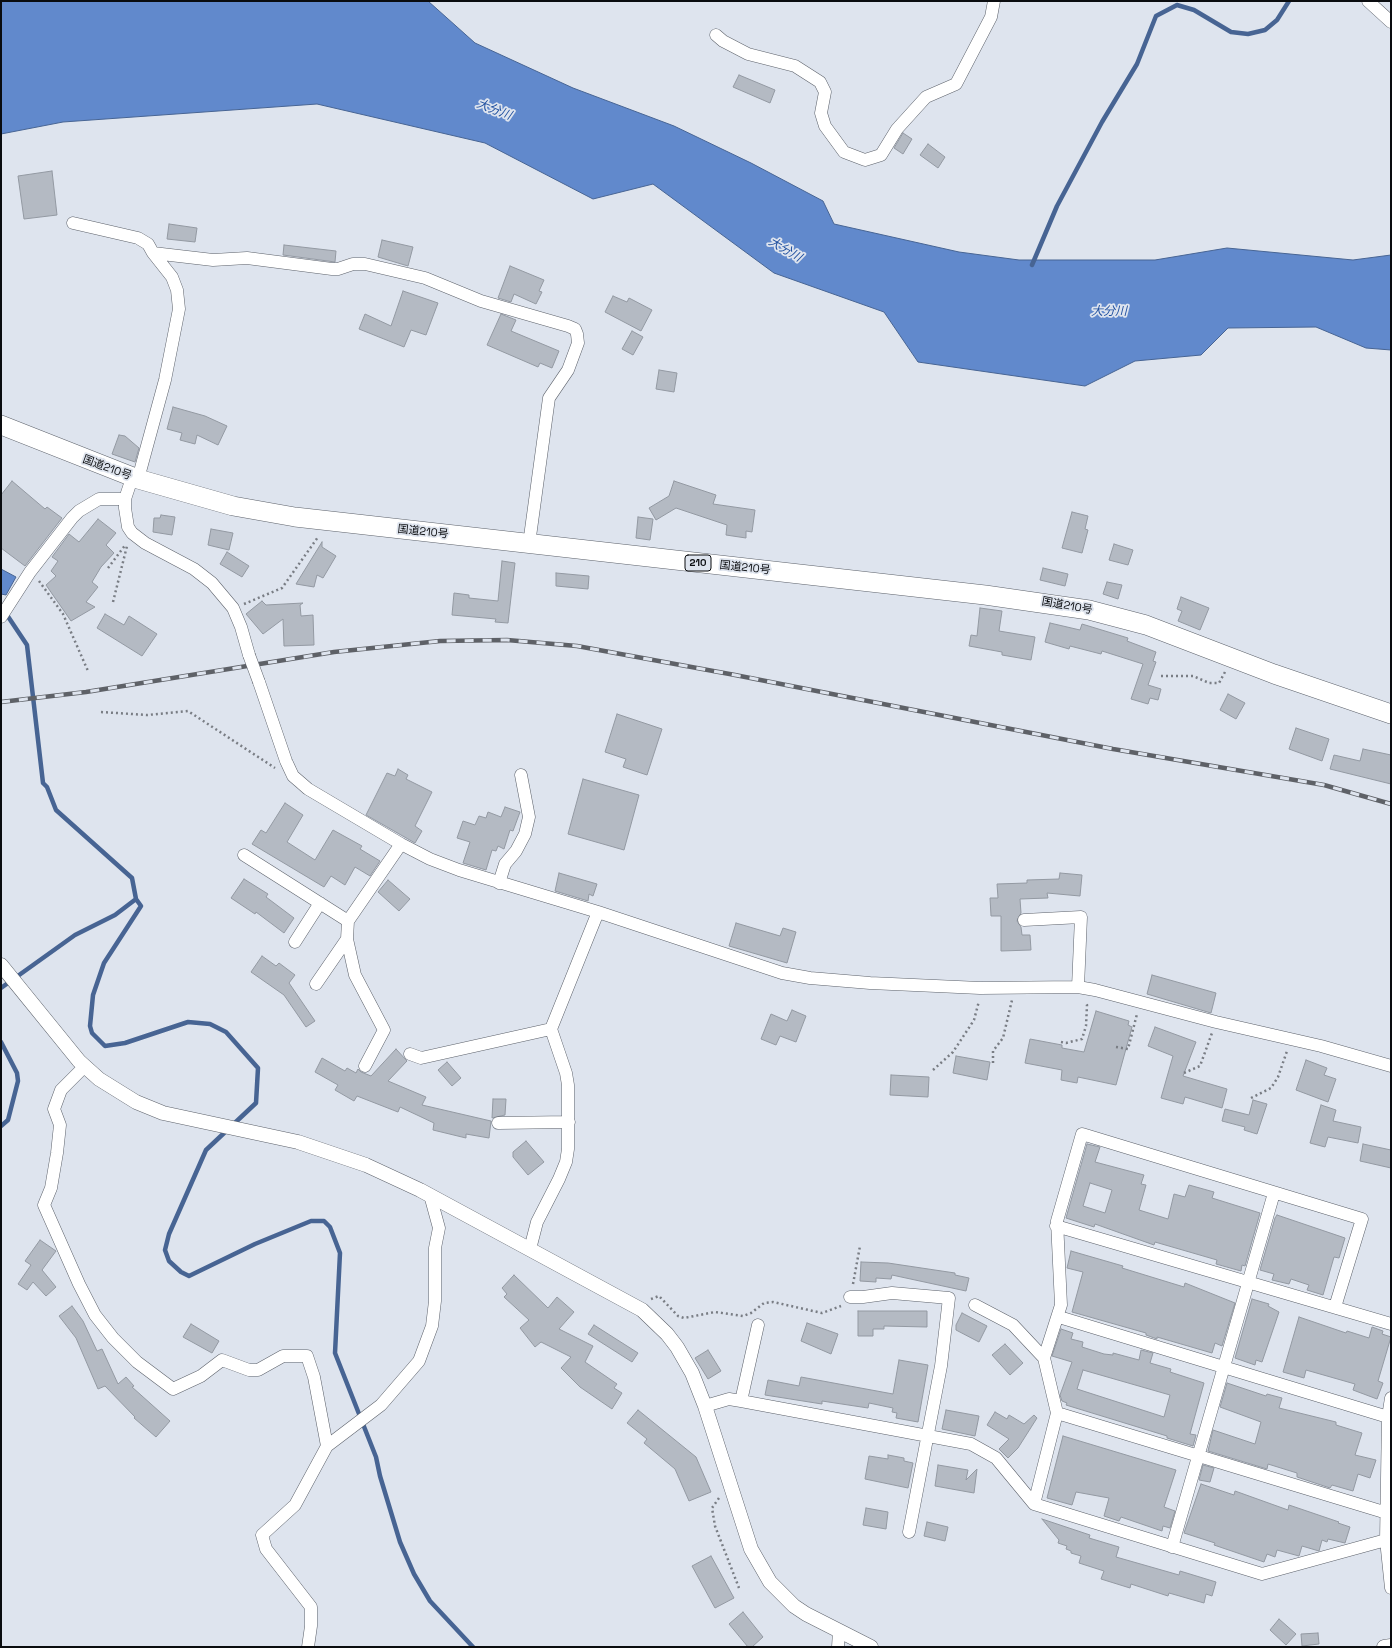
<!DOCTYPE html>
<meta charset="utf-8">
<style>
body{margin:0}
#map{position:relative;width:1392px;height:1648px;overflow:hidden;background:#dee4ee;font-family:"Space Grotesk",sans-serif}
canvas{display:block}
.frame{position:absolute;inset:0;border:2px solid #0a0c0f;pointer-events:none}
</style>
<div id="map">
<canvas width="1392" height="1648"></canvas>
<div class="frame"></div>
</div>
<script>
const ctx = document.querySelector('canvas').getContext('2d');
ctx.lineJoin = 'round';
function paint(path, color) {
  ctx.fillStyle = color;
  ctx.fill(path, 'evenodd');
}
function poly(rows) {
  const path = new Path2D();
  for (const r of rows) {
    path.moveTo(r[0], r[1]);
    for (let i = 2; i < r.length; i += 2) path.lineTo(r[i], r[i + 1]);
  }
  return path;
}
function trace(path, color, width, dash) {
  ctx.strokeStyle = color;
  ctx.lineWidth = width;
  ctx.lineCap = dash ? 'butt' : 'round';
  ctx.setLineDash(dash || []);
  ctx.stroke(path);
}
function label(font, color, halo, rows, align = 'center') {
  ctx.font = font + ' "Space Grotesk","Noto Sans JP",sans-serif';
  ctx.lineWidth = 3.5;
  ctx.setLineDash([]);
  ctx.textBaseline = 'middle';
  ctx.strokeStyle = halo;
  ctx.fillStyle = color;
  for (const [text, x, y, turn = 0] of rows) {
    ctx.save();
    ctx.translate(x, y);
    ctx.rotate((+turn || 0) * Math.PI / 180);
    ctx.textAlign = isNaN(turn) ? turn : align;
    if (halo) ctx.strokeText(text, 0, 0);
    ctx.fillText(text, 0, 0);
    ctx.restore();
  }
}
const water = poly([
 [1,1,428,1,475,43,573,88,674,126,751,163,823,201,834,224,959,252,1019,260,1155,260,1227,248,1353,260,1391,255,1391,350,1366,348,1316,327,1228,328,1201,355,1135,361,1085,386,918,362,884,312,774,273,653,184,593,199,485,143,317,104,63,122,1,134,1,1],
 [1,569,16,577,6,595,1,594,1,569]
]);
paint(water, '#6189cc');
trace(water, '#476493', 1);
trace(poly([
 [1032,265,1057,206,1102,122,1137,64,1156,16,1177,5,1194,10,1231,32,1248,34,1265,30,1277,20,1289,1],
 [5,612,27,645,43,783,47,787,56,810,132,878,136,899,141,906,104,963,93,995,90,1026,92,1033,105,1046,125,1043,188,1022,210,1024,226,1032,258,1068,256,1103,206,1150,169,1234,165,1250,169,1261,181,1272,189,1276,255,1244,311,1221,324,1221,330,1227,340,1253,335,1353,376,1457,380,1476,400,1542,414,1574,430,1601,473,1647],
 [1,988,75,935,115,915,136,899],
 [1,1042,17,1073,18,1081,8,1120,1,1126]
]), '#476493', 4.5);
const building = poly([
 [739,75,775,90,770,103,733,87,739,75],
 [903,133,912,139,903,154,894,148,903,133],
 [928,144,945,157,938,168,920,155,928,144],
 [52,171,57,215,24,219,18,176,52,171],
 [169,224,197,228,195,242,167,239,169,224],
 [382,240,413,247,408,266,378,257,382,240],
 [284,245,336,251,335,262,283,255,284,245],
 [510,266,544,280,539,291,542,292,536,304,514,294,511,302,498,298,510,266],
 [403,291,438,303,426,335,411,330,404,347,359,329,365,314,391,326,403,291],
 [613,296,627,302,629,298,652,310,641,331,605,312,613,296],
 [501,314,516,320,511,331,559,351,552,368,540,363,538,367,487,345,501,314],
 [632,331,643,337,633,355,622,349,632,331],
 [659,370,677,373,674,392,656,389,659,370],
 [173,407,205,416,227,426,218,445,197,435,195,444,180,440,182,433,167,429,173,407],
 [119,435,125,436,139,448,135,462,112,454,119,435],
 [12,481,45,509,47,507,62,518,25,566,1,548,1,495,12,481],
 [674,481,716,495,713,504,755,510,752,532,746,531,746,538,726,535,727,525,676,508,656,520,649,508,669,496,674,481],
 [1072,512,1088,516,1085,529,1088,530,1082,553,1062,548,1072,512],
 [161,515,175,517,172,535,153,532,154,518,160,518,161,515],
 [638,517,653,519,650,540,636,538,638,517],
 [98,519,116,533,106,545,114,553,101,567,92,582,98,587,86,602,95,607,71,621,46,585,56,576,51,571,58,561,52,557,69,534,79,542,98,519],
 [211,529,233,533,229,550,208,545,211,529],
 [322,542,322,547,336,556,323,578,317,575,314,587,296,584,322,542],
 [1114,544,1133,550,1128,565,1109,560,1114,544],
 [227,552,249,566,242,577,220,564,227,552],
 [502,561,515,563,508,623,495,622,496,619,452,615,454,593,469,595,469,598,498,601,502,561],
 [1043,568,1068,574,1065,586,1040,580,1043,568],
 [556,573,589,576,588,589,556,586,556,573],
 [1107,582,1122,585,1118,599,1103,594,1107,582],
 [1181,597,1209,608,1200,630,1178,621,1182,611,1177,609,1181,597],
 [262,601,266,605,303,603,300,605,301,616,313,615,314,645,284,646,283,619,263,634,246,614,262,601],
 [980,608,1002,611,999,631,1035,637,1031,660,1002,655,1002,652,969,646,971,635,977,636,980,608],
 [105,614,124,625,129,616,157,634,142,656,97,628,105,614],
 [1050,623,1080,630,1082,624,1128,638,1127,641,1156,652,1153,661,1156,662,1148,685,1161,689,1158,700,1150,698,1148,704,1131,699,1143,664,1102,651,1101,654,1070,646,1069,649,1045,642,1050,623],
 [1228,694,1245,703,1236,719,1220,710,1228,694],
 [617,714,662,729,647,775,623,767,626,759,605,752,617,714],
 [1296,728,1329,739,1322,761,1289,749,1296,728],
 [1363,749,1391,755,1391,784,1330,769,1334,755,1360,761,1363,749],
 [398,769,408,775,406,779,432,792,415,826,422,831,415,843,366,815,387,773,395,776,398,769],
 [583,779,639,795,624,850,568,834,583,779],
 [285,803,303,815,287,842,315,860,333,830,362,846,360,849,380,861,370,876,355,867,345,885,331,876,324,887,252,844,261,830,266,833,285,803],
 [505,807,520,812,513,831,510,830,504,849,498,846,496,851,492,850,486,870,463,863,470,842,457,838,463,821,475,825,479,816,486,818,488,812,501,817,505,807],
 [559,873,597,884,593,896,589,894,588,901,555,891,559,873],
 [1060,873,1082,875,1080,896,1047,893,1048,898,1020,899,1021,913,1017,921,1021,927,1022,935,1030,935,1031,950,1001,951,1001,916,991,916,990,898,998,898,997,884,1027,883,1027,880,1059,879,1060,873],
 [244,879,268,894,266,897,294,918,284,933,256,912,255,914,231,898,244,879],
 [388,880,410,899,399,911,378,892,388,880],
 [736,923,780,936,783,928,796,932,787,963,729,946,736,923],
 [262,956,276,966,279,963,295,975,289,983,315,1021,306,1027,284,995,251,972,262,956],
 [1152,975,1216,993,1211,1013,1147,994,1152,975],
 [792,1010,806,1016,796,1042,780,1036,776,1045,761,1039,771,1014,787,1021,792,1010],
 [1096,1011,1129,1021,1128,1025,1132,1027,1116,1085,1078,1077,1077,1083,1061,1080,1062,1070,1025,1063,1030,1039,1062,1045,1062,1048,1084,1052,1096,1011],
 [1155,1027,1196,1042,1183,1076,1227,1089,1222,1108,1185,1097,1183,1104,1161,1098,1173,1056,1148,1046,1155,1027],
 [396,1049,407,1061,388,1081,426,1097,422,1105,491,1121,489,1138,466,1134,466,1138,433,1130,434,1123,400,1107,398,1112,357,1096,354,1101,335,1090,338,1085,315,1072,322,1058,345,1071,347,1068,356,1073,358,1069,361,1072,371,1076,396,1049],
 [956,1056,990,1062,987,1080,953,1073,956,1056],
 [1306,1060,1327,1068,1324,1075,1336,1079,1328,1102,1296,1090,1306,1060],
 [447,1062,461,1078,452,1086,438,1070,447,1062],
 [891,1075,929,1077,928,1097,890,1095,891,1075],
 [493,1099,506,1099,505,1115,492,1118,493,1099],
 [1253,1100,1267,1104,1257,1134,1244,1130,1245,1127,1222,1121,1225,1109,1249,1115,1253,1100],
 [1321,1105,1336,1110,1333,1121,1361,1127,1358,1143,1328,1137,1325,1147,1310,1143,1321,1105],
 [526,1141,544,1162,528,1175,513,1157,513,1152,526,1141],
 [1087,1144,1100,1147,1095,1162,1144,1175,1141,1184,1146,1185,1139,1210,1168,1219,1174,1194,1185,1197,1189,1185,1214,1192,1212,1198,1260,1213,1245,1266,1242,1265,1241,1271,1216,1264,1217,1260,1155,1242,1154,1245,1095,1224,1094,1227,1066,1218,1087,1144],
 [1090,1183,1112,1190,1105,1213,1083,1206,1090,1183],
 [1363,1144,1391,1150,1391,1168,1360,1161,1363,1144],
 [1277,1215,1345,1238,1339,1258,1334,1257,1323,1295,1307,1290,1309,1285,1291,1279,1289,1284,1272,1280,1274,1274,1260,1270,1275,1218,1277,1215],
 [40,1240,56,1251,42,1270,56,1287,46,1296,33,1282,27,1290,18,1284,31,1265,25,1261,40,1240],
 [1071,1251,1123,1266,1122,1268,1184,1287,1185,1283,1235,1303,1222,1346,1215,1343,1212,1353,1157,1337,1157,1339,1146,1335,1146,1333,1072,1312,1083,1272,1067,1268,1071,1251],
 [861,1262,888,1263,955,1273,955,1275,969,1278,966,1291,892,1275,891,1279,876,1278,876,1282,860,1281,861,1262],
 [514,1275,548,1308,557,1297,574,1312,559,1329,593,1346,585,1362,617,1384,614,1388,622,1393,612,1409,580,1387,561,1368,571,1357,541,1342,535,1347,520,1328,529,1320,504,1297,507,1294,502,1288,514,1275],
 [1252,1299,1269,1304,1268,1306,1279,1312,1262,1362,1256,1360,1255,1365,1235,1358,1252,1299],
 [72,1306,83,1321,97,1351,102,1349,118,1384,126,1377,134,1386,132,1387,170,1421,156,1437,134,1418,135,1417,105,1386,98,1389,76,1338,59,1316,72,1306],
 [858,1311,927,1311,927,1327,884,1326,884,1329,873,1329,873,1336,858,1336,858,1311],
 [962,1313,987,1326,979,1342,956,1330,956,1325,962,1313],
 [1299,1317,1346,1333,1347,1331,1369,1338,1372,1327,1383,1331,1382,1334,1391,1337,1378,1381,1383,1383,1377,1399,1353,1390,1355,1384,1306,1370,1304,1378,1283,1372,1299,1317],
 [807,1323,838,1334,831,1354,801,1341,807,1323],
 [191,1324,219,1341,212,1353,183,1337,191,1324],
 [594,1325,638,1353,632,1362,588,1334,594,1325],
 [1061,1329,1073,1333,1071,1339,1083,1342,1082,1347,1104,1354,1113,1355,1113,1353,1139,1360,1141,1350,1153,1353,1150,1363,1171,1369,1170,1372,1204,1383,1190,1434,1196,1435,1193,1446,1167,1438,1167,1436,1066,1405,1067,1403,1062,1401,1060,1395,1072,1362,1052,1356,1061,1329],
 [1083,1370,1170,1395,1164,1417,1077,1389,1083,1370],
 [1005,1344,1023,1363,1010,1375,992,1355,1005,1344],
 [708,1350,721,1371,708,1379,695,1358,708,1350],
 [899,1360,928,1365,918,1422,896,1418,897,1413,892,1412,893,1408,869,1403,868,1408,822,1401,822,1404,765,1395,768,1380,799,1386,801,1377,893,1394,899,1360],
 [1227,1383,1266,1396,1267,1394,1282,1398,1279,1408,1336,1422,1336,1425,1362,1433,1355,1455,1376,1460,1370,1478,1358,1474,1353,1491,1332,1485,1330,1488,1297,1477,1297,1473,1268,1464,1267,1469,1208,1451,1213,1430,1255,1444,1261,1422,1220,1407,1227,1383],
 [638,1410,696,1457,711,1492,689,1501,675,1469,644,1443,647,1439,627,1423,638,1410],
 [946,1410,979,1416,975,1436,942,1429,946,1410],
 [995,1412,1007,1419,1009,1415,1024,1424,1034,1415,1037,1418,1018,1448,1008,1458,999,1449,1009,1439,987,1425,995,1412],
 [1063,1436,1176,1470,1164,1507,1175,1511,1170,1528,1163,1526,1162,1531,1121,1517,1119,1521,1104,1516,1109,1498,1076,1492,1072,1505,1047,1498,1063,1436],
 [888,1455,904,1458,904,1461,913,1463,908,1488,865,1479,869,1456,888,1459,888,1455],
 [938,1465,968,1470,966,1480,977,1469,974,1493,935,1486,938,1465],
 [1203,1465,1214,1468,1210,1482,1199,1480,1203,1465],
 [1201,1484,1234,1495,1235,1491,1288,1510,1289,1505,1339,1522,1338,1523,1350,1527,1345,1543,1328,1539,1327,1542,1322,1540,1319,1551,1302,1546,1299,1556,1277,1550,1275,1557,1267,1554,1264,1562,1214,1545,1215,1543,1184,1533,1201,1484],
 [866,1508,888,1512,886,1529,863,1525,866,1508],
 [1042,1519,1090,1535,1089,1538,1119,1547,1116,1557,1179,1575,1180,1571,1216,1582,1212,1596,1206,1594,1204,1603,1169,1593,1168,1596,1131,1584,1130,1588,1101,1579,1104,1571,1079,1563,1081,1556,1071,1553,1071,1551,1066,1549,1067,1546,1058,1543,1059,1540,1042,1519],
 [927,1522,948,1527,945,1541,924,1536,927,1522],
 [711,1556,734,1598,715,1608,692,1566,711,1556],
 [743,1612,763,1637,752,1647,748,1647,729,1624,743,1612],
 [1279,1619,1296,1634,1286,1645,1270,1630,1279,1619],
 [1318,1633,1319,1644,1302,1646,1301,1634,1318,1633]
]);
paint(building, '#b4bac3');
trace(building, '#9399a2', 1);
const minor = poly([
 [1368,1,1391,22],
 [716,35,723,41,748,54,795,66,820,82,825,92,821,113,825,126,844,152,865,160,881,155,897,129,926,97,956,84,991,17,994,1],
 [73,223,138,238,148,244,153,253],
 [132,478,125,499,125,508,128,527,132,533,145,543,194,569,212,583,233,608,241,627,249,655],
 [138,479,165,380,179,309,177,290,172,277,153,253,213,260,247,258,332,269,338,269,353,264,365,264,425,278,481,301,568,326,575,329,577,334,578,343,568,370,549,398,529,544],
 [1,617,30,572,72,518,79,511,99,499,125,499],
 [259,682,286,761,293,776,300,782,308,789,401,844,430,859,459,870,598,912,782,973,810,978,870,983,980,988,1078,987,1095,990,1216,1022,1321,1046,1391,1066],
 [244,855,348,921,401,844],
 [499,883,505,864,516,851,525,834,529,817,521,775],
 [1024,920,1081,917,1078,987],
 [348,921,347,939,355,975,384,1030,365,1066],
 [295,942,320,903],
 [316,984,347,939],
 [410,1054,421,1058,551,1029],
 [85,1066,61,1090,54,1109,60,1125,57,1153,51,1188,44,1205,79,1284,95,1315,113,1338,137,1362,173,1389,201,1376,222,1360,249,1370,258,1370,283,1356,307,1356,314,1377,327,1446],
 [498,1123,569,1122],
 [1056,1226,1391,1324],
 [530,1249,537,1222,559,1179,566,1162,568,1149,568,1085,566,1073,551,1029,598,912],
 [850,1297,863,1297,892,1293,949,1298,941,1366,909,1532],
 [975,1305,1013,1325,1044,1358],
 [1059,1317,1388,1417],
 [1391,1398,1388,1417,1386,1540,1391,1588],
 [741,1401,758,1325],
 [705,1406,729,1399,741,1401,971,1444,996,1458,1034,1504,1262,1574,1386,1540],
 [1057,1413,1387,1513],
 [1034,1504,1057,1413,1044,1358,1061,1305,1057,1221,1082,1134,1362,1219,1335,1307],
 [1172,1547,1274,1193],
 [308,1647,311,1626,311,1607,266,1549,262,1535,295,1505,327,1446,381,1405,419,1361,432,1326,435,1301,435,1248,439,1228,430,1195],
 [838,1647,839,1631]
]);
const tertiary = poly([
 [1,965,79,1061,99,1079,136,1102,163,1113,298,1142,366,1165,420,1190,642,1310,667,1334,677,1347,692,1373,705,1406,751,1549,770,1582,794,1606,806,1614,871,1647],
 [1384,1647,1391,1646]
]);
const trunk = poly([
 [1,425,138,479,233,506,295,517,985,595,1089,610,1146,625,1274,674,1391,714]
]);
trace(minor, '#5d626b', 13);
trace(tertiary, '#5d626b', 15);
trace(trunk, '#5d626b', 20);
trace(poly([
 [108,568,126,544],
 [39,581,63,614,88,671],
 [113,602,127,546],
 [244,604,282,588,318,537],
 [1161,676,1193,676,1209,683,1219,683,1225,672],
 [101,712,147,715,188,711,275,768],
 [1061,1042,1066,1043,1082,1039,1086,1026,1087,1005,1085,1002],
 [1116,1047,1128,1049,1137,1014],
 [993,1063,993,1051,1003,1038,1012,1000],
 [933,1070,953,1052,974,1020,979,1001],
 [1184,1073,1200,1066,1212,1033],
 [1251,1098,1271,1088,1278,1077,1287,1051],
 [853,1284,860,1246],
 [651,1299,659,1296,678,1316,684,1318,715,1312,743,1316,751,1313,764,1303,773,1302,822,1313,841,1306],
 [719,1498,712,1508,715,1526,739,1588]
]), '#797d84', 2.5, [2, 3]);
trace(minor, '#fff', 12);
trace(tertiary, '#fff', 14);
trace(trunk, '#fff', 19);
const rail = poly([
 [1,702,86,692,334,652,440,641,507,640,577,646,735,675,1113,749,1324,785,1391,804]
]);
trace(rail, '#5e6167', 4.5);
trace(rail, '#dee4ee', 3, [9]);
const minorBridge = poly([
 [249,655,259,682]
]);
trace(minorBridge, '#5d626b', 13, []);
trace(minorBridge, '#fff', 12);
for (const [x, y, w] of [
 [698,563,26]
]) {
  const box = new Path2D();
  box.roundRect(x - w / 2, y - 8, w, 16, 3);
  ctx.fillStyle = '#dee4ee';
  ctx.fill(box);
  trace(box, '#0a0c0f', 1);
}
label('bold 10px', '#0a0c0f', null, [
 ["210",698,563]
]);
label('11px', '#0a0c0f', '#dee4ee', [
 ["国道210号",107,468,20],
 ["国道210号",423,532,6],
 ["国道210号",745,568,6],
 ["国道210号",1067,606,10]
]);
label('italic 12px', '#1f4f9f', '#dee4ee', [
 ["大分川",494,110,21],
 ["大分川",785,250,30],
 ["大分川",1109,312]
]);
</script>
